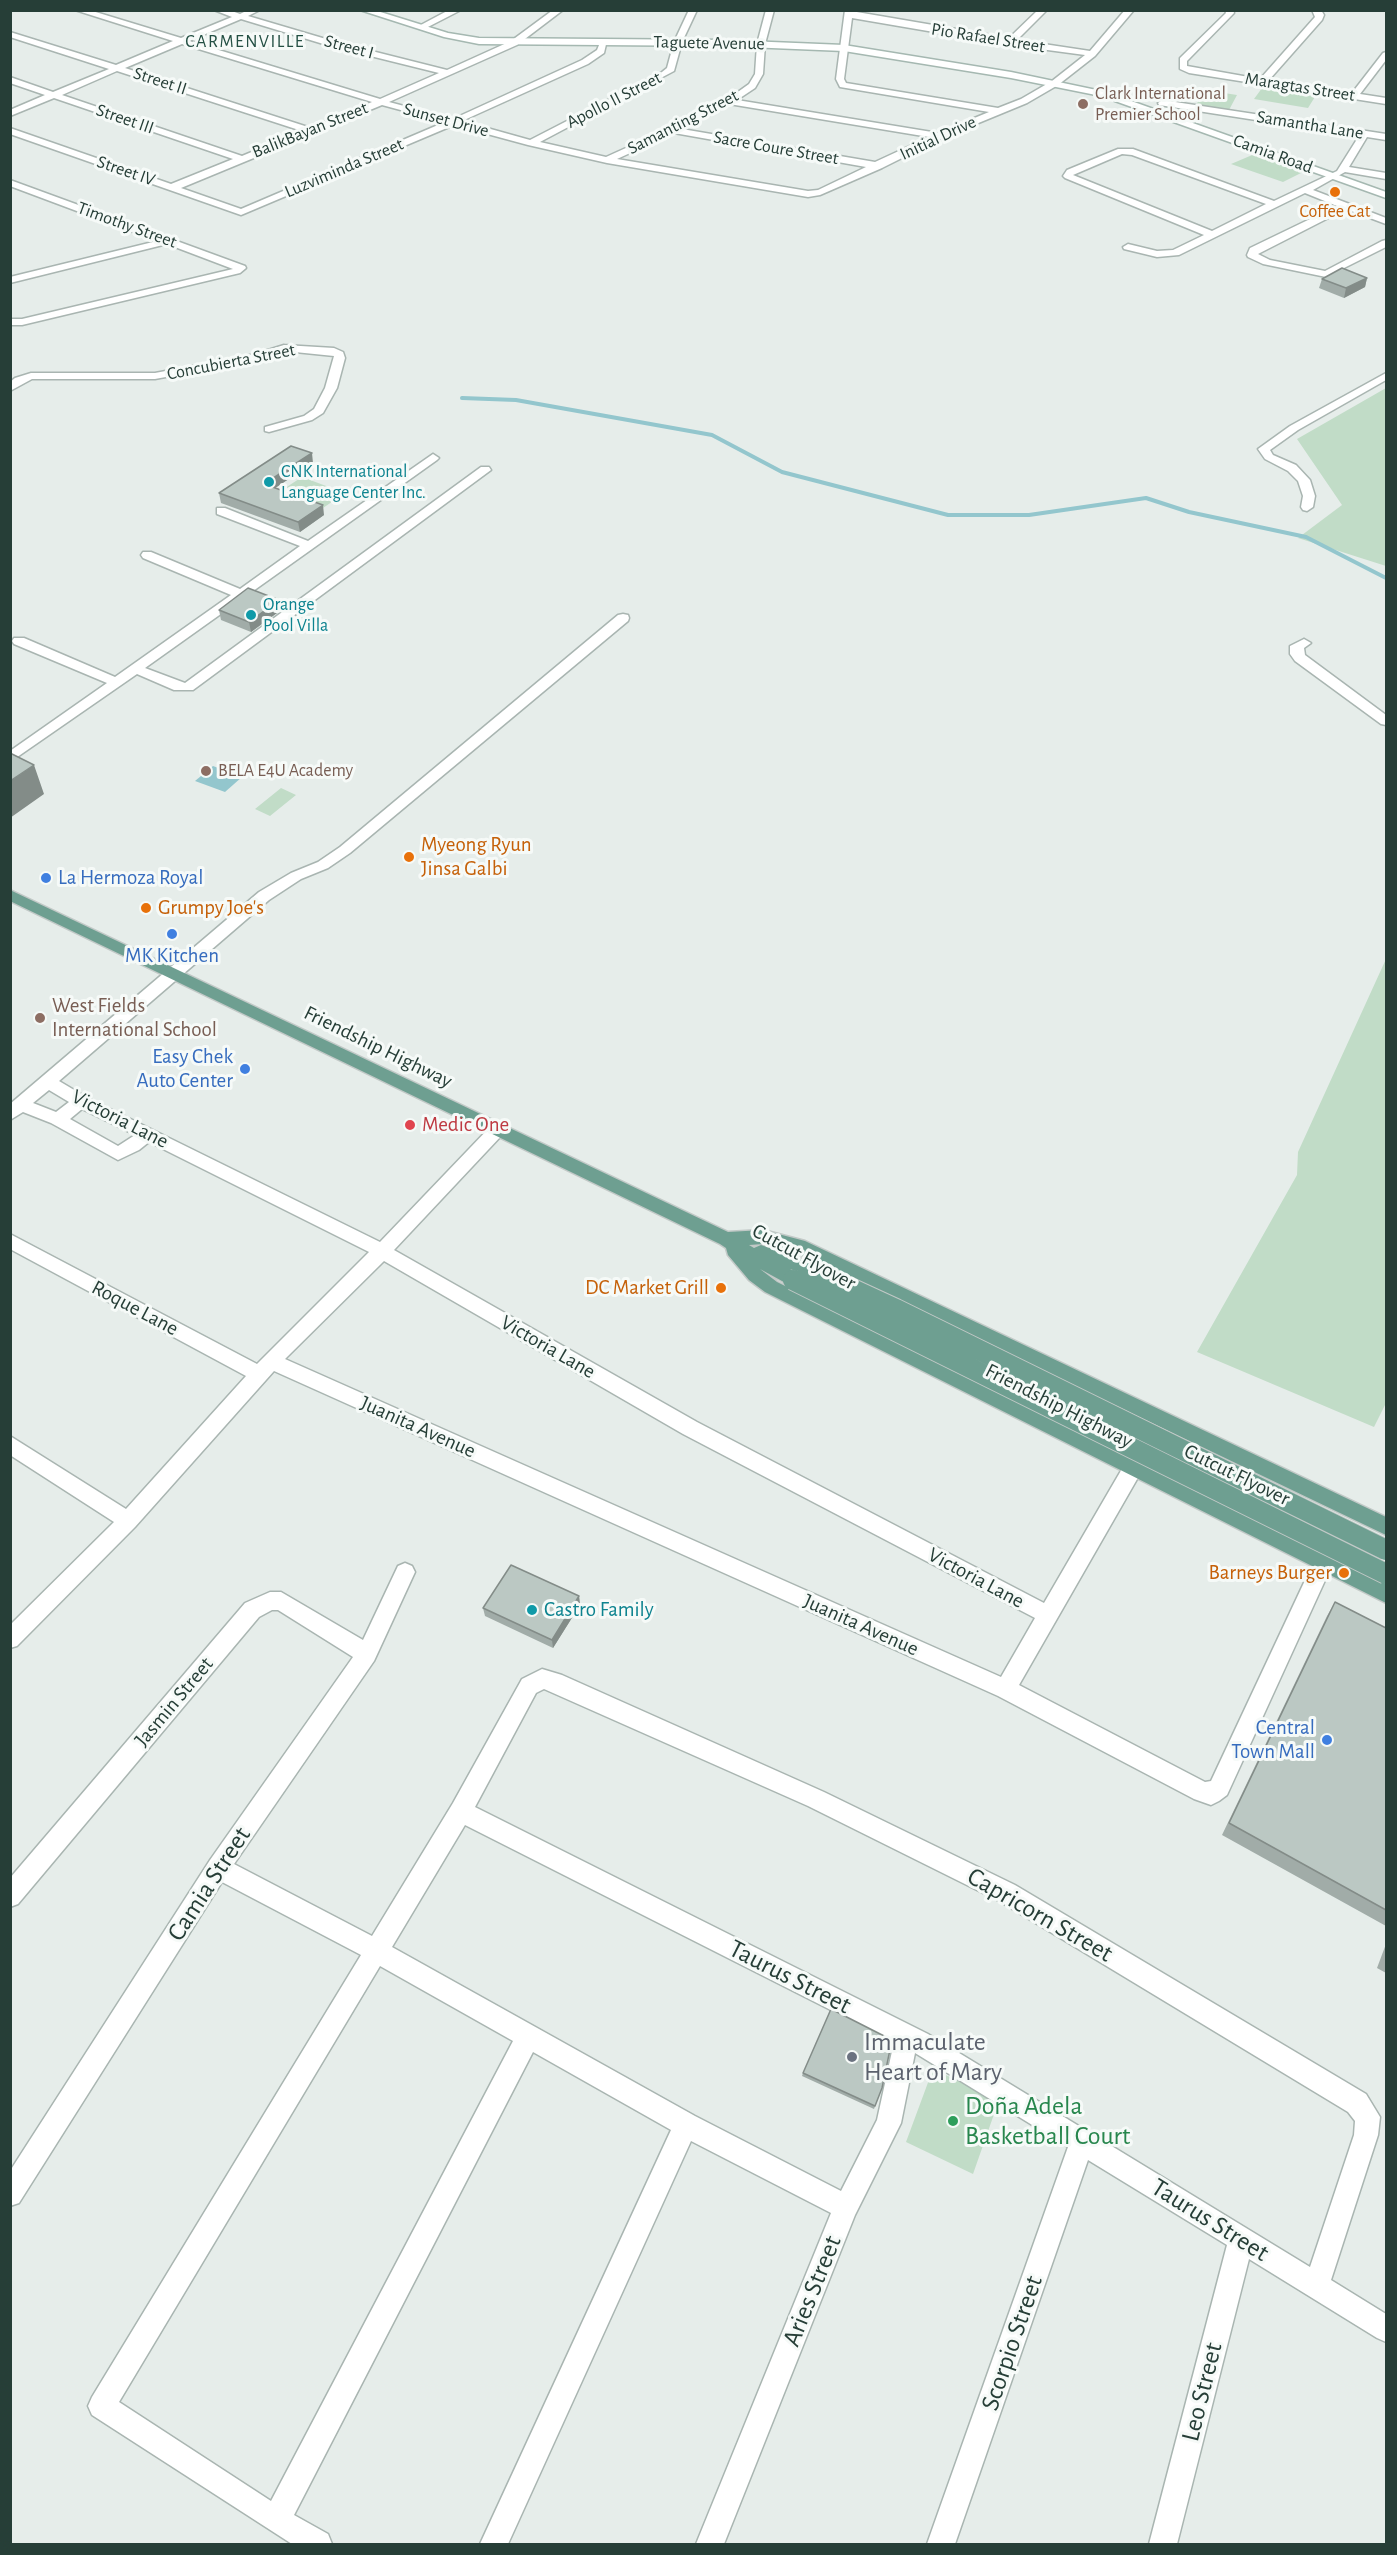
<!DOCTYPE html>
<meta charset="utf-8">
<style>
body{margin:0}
#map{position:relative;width:1397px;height:2555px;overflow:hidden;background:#e6edea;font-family:"Alegreya Sans",sans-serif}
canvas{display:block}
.frame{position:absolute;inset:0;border:12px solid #263e37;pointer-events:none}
</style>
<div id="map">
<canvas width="1397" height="2555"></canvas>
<div class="frame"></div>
</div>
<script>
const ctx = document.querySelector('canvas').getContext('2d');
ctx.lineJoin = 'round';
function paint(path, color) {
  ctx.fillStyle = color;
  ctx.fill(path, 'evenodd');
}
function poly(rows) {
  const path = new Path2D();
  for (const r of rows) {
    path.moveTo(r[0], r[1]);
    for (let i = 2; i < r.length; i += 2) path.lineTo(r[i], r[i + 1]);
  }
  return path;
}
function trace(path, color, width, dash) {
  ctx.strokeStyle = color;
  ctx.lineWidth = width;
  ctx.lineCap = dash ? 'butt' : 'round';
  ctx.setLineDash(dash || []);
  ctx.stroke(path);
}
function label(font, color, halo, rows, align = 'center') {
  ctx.font = font + ' "Alegreya Sans",sans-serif';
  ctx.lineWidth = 6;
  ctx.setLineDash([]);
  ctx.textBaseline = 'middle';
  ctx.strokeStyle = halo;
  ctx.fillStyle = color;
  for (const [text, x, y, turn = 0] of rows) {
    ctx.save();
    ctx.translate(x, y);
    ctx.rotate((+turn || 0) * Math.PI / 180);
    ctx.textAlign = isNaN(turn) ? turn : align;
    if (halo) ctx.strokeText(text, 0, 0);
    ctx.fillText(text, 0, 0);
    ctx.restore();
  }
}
paint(poly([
 [1265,84,1318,92,1308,108,1254,99],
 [1205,90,1237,95,1229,110,1196,105],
 [1257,153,1307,170,1283,182,1231,164],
 [1386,388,1386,566,1298,538,1342,505,1297,439],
 [302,477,345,493,320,510,276,494],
 [281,788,296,795,270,816,255,809],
 [1386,959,1386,1403,1374,1427,1197,1352,1297,1175,1298,1152],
 [933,2069,999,2100,973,2174,906,2142]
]), '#c1dcc7');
paint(poly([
 [213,766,242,777,225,792,195,781]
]), '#93c6cd');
trace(poly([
 [462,398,516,400,712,435,782,472,948,515,1029,515,1146,498,1189,512,1306,537,1386,578]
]), '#93c6cd', 4);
const street = poly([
 [75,10,89,10,181,38,232,17,214,10,229,10,240,14,248,10,260,10,248,16,336,42,447,70,511,41,553,10,563,10,517,45,389,102,453,119,582,60,597,50,601,40,607,40,604,53,588,64,462,121,530,140,662,72,667,68,674,42,689,10,697,10,682,42,674,71,540,142,606,157,670,128,735,94,749,84,755,74,757,44,766,10,774,10,765,44,763,74,755,88,737,100,938,133,989,112,840,87,836,79,845,10,1009,38,1038,10,1047,10,1017,40,1090,51,1125,10,1134,10,1095,56,1058,85,1027,103,942,138,882,168,820,195,808,197,607,163,528,145,454,125,241,215,10,134,10,128,171,184,233,159,54,98,10,116,10,110,45,95,10,83,10,77,53,92,109,69,10,37,10,32,116,65,173,41,75,10],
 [852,18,1010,45,1085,55,1052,81,1021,99,998,108,846,83,844,79,852,18],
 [241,19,330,46,439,73,380,99,189,41,241,19],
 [182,44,372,102,311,128,125,68,182,44],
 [117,71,302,131,242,156,62,95,117,71],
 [729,104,929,137,875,162,682,129,729,104],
 [382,105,445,122,241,209,181,188,382,105],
 [674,133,866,167,818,190,808,191,617,159,674,133],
 [449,10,461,10,424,29,417,27,449,10],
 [1225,10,1233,10,1234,13,1187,61,1187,66,1260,79,1315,17,1312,10,1321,10,1324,15,1322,20,1269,80,1352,93,1383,53,1386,52,1386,60,1360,94,1386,98,1386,104,1189,73,1180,69,1180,58,1226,13,1225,10],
 [1162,100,1386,134,1386,140,1367,137,1349,167,1386,173,1386,179,1345,172,1313,190,1386,218,1386,224,1346,209,1258,254,1270,260,1325,271,1382,241,1386,240,1386,247,1326,277,1263,264,1248,257,1247,255,1250,248,1337,206,1305,193,1179,255,1157,257,1124,249,1123,247,1128,244,1157,251,1173,250,1204,235,1065,178,1063,176,1067,170,1118,149,1133,149,1274,201,1337,171,1359,136,1159,105,1158,103,1162,100],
 [1122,154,1132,155,1266,204,1212,231,1073,175,1122,154],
 [10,180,245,266,246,268,240,273,22,325,10,325,10,319,22,319,233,269,167,244,10,283,10,277,157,241,10,186,10,180],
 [284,345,334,348,343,352,345,358,337,388,323,413,312,420,269,432,265,431,265,427,304,416,314,409,325,388,334,356,285,351,257,360,155,379,32,379,10,391,10,382,15,378,31,373,155,373,255,354,284,345],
 [1386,373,1386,380,1298,430,1270,450,1273,455,1296,465,1310,480,1315,496,1313,507,1307,511,1303,510,1301,507,1303,496,1298,481,1288,471,1265,459,1258,449,1290,426,1386,373],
 [433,454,439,458,437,460,145,668,185,683,481,467,489,467,491,470,193,690,174,690,137,674,10,762,10,751,107,683,14,644,12,641,14,638,24,638,115,677,231,595,143,558,141,555,143,552,151,552,240,589,300,546,217,514,217,508,225,508,308,541,433,454],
 [623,614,628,615,629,618,628,621,350,853,328,868,301,879,269,900,59,1081,86,1097,380,1242,491,1126,497,1124,503,1126,505,1130,503,1134,394,1250,697,1422,1044,1603,1126,1462,1133,1460,1140,1462,1143,1468,1140,1474,1019,1685,1205,1782,1211,1781,1316,1557,1323,1554,1330,1557,1333,1563,1227,1795,1219,1801,1211,1805,1194,1799,998,1696,274,1371,135,1527,17,1646,10,1648,10,1625,114,1522,10,1455,10,1436,126,1509,246,1376,10,1249,10,1234,257,1364,369,1252,149,1142,139,1150,118,1160,51,1123,23,1112,10,1120,10,1104,259,892,291,873,318,862,340,847,618,615,623,614],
 [49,1090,69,1102,56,1112,33,1103,49,1090],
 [82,1109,135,1135,118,1146,70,1119,82,1109],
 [384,1261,683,1434,1035,1618,1001,1677,285,1359,384,1261],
 [1304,639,1311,643,1304,648,1305,655,1386,715,1386,725,1381,724,1295,661,1290,654,1290,646,1304,639],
 [405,1563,412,1566,415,1572,374,1661,234,1864,372,1936,453,1803,522,1679,542,1669,562,1675,824,1792,1015,1885,1366,2094,1380,2117,1378,2135,1331,2280,1386,2314,1386,2342,1377,2338,1249,2259,1177,2544,1149,2544,1227,2245,1088,2160,955,2544,927,2544,1068,2147,915,2053,901,2123,855,2215,724,2544,696,2544,831,2213,691,2141,508,2544,480,2544,671,2130,533,2052,294,2515,328,2534,332,2544,292,2544,92,2415,88,2406,92,2397,361,1955,222,1882,19,2203,10,2206,10,2171,210,1860,353,1657,278,1610,272,1610,259,1617,18,1904,10,1907,10,1878,245,1603,270,1592,281,1592,363,1640,398,1566,405,1563],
 [544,1689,808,1806,999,1901,1348,2112,1355,2121,1354,2135,1310,2267,928,2034,475,1807,536,1693,544,1689],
 [465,1825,894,2042,877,2120,841,2191,695,2116,392,1947,465,1825],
 [380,1966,513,2041,271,2501,119,2402,380,1966]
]);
const secondary = poly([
 [360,10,374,10,448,33,479,38,723,40,844,45,1011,72,1106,92,1386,192,1386,198,1101,96,1011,78,844,51,723,46,479,44,444,37,360,10]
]);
const primary = poly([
 [10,890,728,1232,763,1230,805,1241,1386,1517,1386,1535,795,1252,763,1244,749,1245,754,1248,761,1245,813,1263,816,1268,813,1273,807,1275,790,1269,799,1275,802,1280,799,1285,793,1287,760,1269,777,1282,1386,1584,1386,1603,765,1292,749,1280,728,1255,726,1248,720,1244,10,901,10,890]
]);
trace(street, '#a9b5b1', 3);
trace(secondary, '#a5b8b1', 3);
trace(primary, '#c2c9c7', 3);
paint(street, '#fff');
paint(secondary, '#fff');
paint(primary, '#6e9f91');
const primaryBridge = poly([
 [807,1268,896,1309,1386,1550],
 [793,1280,1386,1574]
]);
trace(primaryBridge, '#c2c9c7', 22, []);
trace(primaryBridge, '#6e9f91', 20);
paint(poly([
 [1367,278,1365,287,1344,298,1319,288,1322,279],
 [313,463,275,488,324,515,300,532,221,503,219,493],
 [219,610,281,610,251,632,221,620],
 [579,1596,580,1605,553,1648,485,1616,483,1608],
 [1335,1602,1386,1628,1386,1926,1222,1835,1327,1616],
 [1386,1944,1386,1973,1377,1968],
 [803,2073,882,2088,874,2109,802,2076]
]), '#a1aca8');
paint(poly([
 [1367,278,1365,287,1344,298,1346,288],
 [312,453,313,463,266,494,264,484],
 [323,505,324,515,300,532,298,522],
 [279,600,281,610,251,632,249,622],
 [34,765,44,794,10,818,10,781],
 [579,1596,580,1605,553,1648,552,1640]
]), '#838c88');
const building = poly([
 [1342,268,1367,278,1346,288,1322,279,1342,268],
 [291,446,312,453,264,484,323,505,298,522,219,493,291,446],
 [248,588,279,600,249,622,219,610,248,588],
 [10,753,34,765,10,781,10,753],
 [511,1565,579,1596,552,1640,483,1608,511,1565],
 [1335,1602,1386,1628,1386,1910,1229,1823,1335,1602],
 [831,2009,892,2040,882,2088,875,2106,803,2073,831,2009]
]);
paint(building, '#bbc8c3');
trace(building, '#838c88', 1.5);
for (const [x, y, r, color] of [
 [1083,104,6,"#8d6e63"],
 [1335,192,6,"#e8710a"],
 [269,482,6,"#0f9aa8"],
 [251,615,6,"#0f9aa8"],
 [206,771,6,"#8d6e63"],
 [409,857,6,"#e8710a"],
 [46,878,6,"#3f7fe0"],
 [146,908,6,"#e8710a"],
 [172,934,6,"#3f7fe0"],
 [40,1018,6,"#8d6e63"],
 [245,1069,6,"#3f7fe0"],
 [410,1125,6,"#e0444e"],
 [721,1288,6,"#e8710a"],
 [1344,1573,6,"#e8710a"],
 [532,1610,6,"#0f9aa8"],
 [1327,1740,6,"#3f7fe0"],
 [852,2057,6,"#6b7280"],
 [953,2121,6,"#2e9e5b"]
]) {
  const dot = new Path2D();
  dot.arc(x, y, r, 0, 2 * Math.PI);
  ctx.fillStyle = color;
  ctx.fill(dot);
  trace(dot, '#f6faf8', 2);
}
label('18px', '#263e37', '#f6faf8', [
 ["Pio Rafael Street",988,38,9],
 ["Taguete Avenue",709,43,1],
 ["Street I",349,47,15],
 ["Street II",160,81,18],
 ["Maragtas Street",1300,87,9],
 ["Apollo II Street",614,100,-27],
 ["Street III",125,119,19],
 ["Sunset Drive",446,120,15],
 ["Samanting Street",683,122,-27],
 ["Samantha Lane",1310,125,9],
 ["BalikBayan Street",310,130,-22],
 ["Initial Drive",938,138,-25],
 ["Sacre Coure Street",776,148,10],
 ["Camia Road",1273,154,20],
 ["Luzviminda Street",344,168,-23],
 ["Street IV",126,171,19],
 ["Timothy Street",127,225,20],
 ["Concubierta Street",231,362,-11]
]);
ctx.letterSpacing = '1.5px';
label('18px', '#234f43', '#f6faf8', [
 ["CARMENVILLE",245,42]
]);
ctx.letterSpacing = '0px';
label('18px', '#785e54', '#f6faf8', [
 ["Clark International",1095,94],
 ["Premier School",1095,115],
 ["BELA E4U Academy",218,771]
], 'left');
label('18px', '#c56008', '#f6faf8', [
 ["Coffee Cat",1335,212]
]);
label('18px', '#0d838f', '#f6faf8', [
 ["CNK International",281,472],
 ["Language Center Inc.",281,493],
 ["Orange",263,605],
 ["Pool Villa",263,626]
], 'left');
label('21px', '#c56008', '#f6faf8', [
 ["Myeong Ryun",421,845],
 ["Jinsa Galbi",421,869],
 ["Grumpy Joe's",158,908],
 ["DC Market Grill",709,1288,"right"],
 ["Barneys Burger",1332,1573,"right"]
], 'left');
label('21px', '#366cbe', '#f6faf8', [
 ["La Hermoza Royal",58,878,"left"],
 ["MK Kitchen",172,956,"center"],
 ["Easy Chek",233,1057],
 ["Auto Center",233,1081],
 ["Central",1315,1728],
 ["Town Mall",1315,1752]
], 'right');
label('21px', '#785e54', '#f6faf8', [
 ["West Fields",52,1006],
 ["International School",52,1030]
], 'left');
label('21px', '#263e37', '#f6faf8', [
 ["Friendship Highway",378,1047,26],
 ["Victoria Lane",120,1119,27],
 ["Cutcut Flyover",804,1257,29],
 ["Roque Lane",135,1308,28],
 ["Victoria Lane",548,1347,30],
 ["Friendship Highway",1059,1406,27],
 ["Juanita Avenue",418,1427,24],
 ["Cutcut Flyover",1237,1475,26],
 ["Victoria Lane",976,1578,28],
 ["Juanita Avenue",861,1625,24],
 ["Jasmin Street",174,1702,-50]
]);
label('21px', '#be3a42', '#f6faf8', [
 ["Medic One",422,1125]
], 'left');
label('21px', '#0d838f', '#f6faf8', [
 ["Castro Family",544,1610]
], 'left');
label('26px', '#263e37', '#f6faf8', [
 ["Camia Street",209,1884,-57],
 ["Capricorn Street",1040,1915,30],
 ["Taurus Street",790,1977,27],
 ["Taurus Street",1210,2220,32],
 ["Aries Street",812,2291,-68],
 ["Scorpio Street",1012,2343,-71],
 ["Leo Street",1202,2392,-76]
]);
label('26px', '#5b616d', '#f6faf8', [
 ["Immaculate",864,2042],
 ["Heart of Mary",864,2072]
], 'left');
label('26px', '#27864d', '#f6faf8', [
 ["Doña Adela",965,2106],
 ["Basketball Court",965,2136]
], 'left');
</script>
